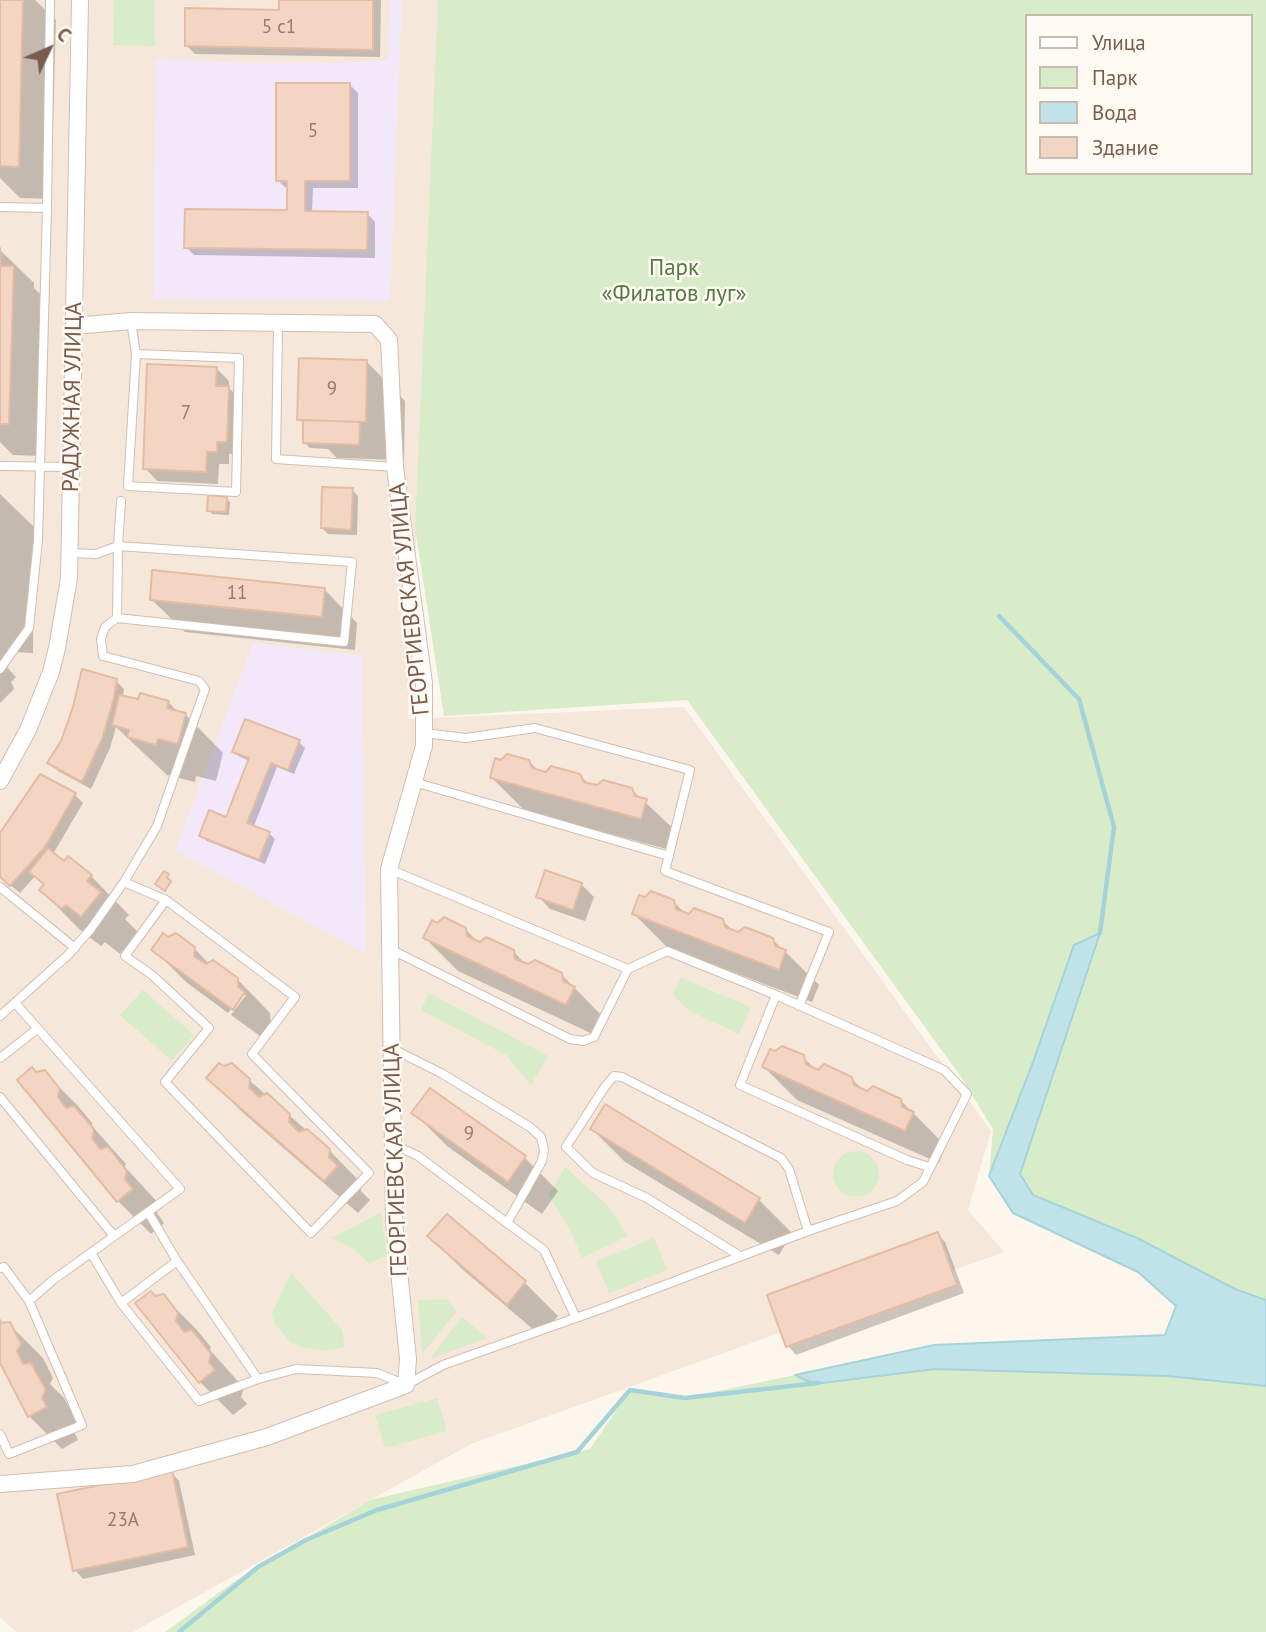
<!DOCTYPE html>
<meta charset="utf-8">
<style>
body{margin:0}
#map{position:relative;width:1266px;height:1632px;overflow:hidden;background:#fdf6ec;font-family:"PT Sans",sans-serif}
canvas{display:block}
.legend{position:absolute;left:1025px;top:14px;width:228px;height:161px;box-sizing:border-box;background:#fffaf3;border:2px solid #cabbb1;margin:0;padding:9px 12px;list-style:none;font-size:21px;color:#7a5c4d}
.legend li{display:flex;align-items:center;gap:14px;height:35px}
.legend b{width:35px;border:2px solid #cabbb1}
.north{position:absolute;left:14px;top:14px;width:70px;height:70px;-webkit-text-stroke:5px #fffaf3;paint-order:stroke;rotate:46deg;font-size:19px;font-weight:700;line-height:28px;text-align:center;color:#7a5c4d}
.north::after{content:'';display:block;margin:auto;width:24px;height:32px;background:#7a5c4d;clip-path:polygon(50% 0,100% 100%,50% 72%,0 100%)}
</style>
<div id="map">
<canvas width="1266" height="1632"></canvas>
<ul class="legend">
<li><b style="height:9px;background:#fff"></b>Улица</li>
<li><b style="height:19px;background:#d8ecc9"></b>Парк</li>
<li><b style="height:19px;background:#bfe3e8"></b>Вода</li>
<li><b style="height:19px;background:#f3d5c3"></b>Здание</li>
</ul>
<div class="north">С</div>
</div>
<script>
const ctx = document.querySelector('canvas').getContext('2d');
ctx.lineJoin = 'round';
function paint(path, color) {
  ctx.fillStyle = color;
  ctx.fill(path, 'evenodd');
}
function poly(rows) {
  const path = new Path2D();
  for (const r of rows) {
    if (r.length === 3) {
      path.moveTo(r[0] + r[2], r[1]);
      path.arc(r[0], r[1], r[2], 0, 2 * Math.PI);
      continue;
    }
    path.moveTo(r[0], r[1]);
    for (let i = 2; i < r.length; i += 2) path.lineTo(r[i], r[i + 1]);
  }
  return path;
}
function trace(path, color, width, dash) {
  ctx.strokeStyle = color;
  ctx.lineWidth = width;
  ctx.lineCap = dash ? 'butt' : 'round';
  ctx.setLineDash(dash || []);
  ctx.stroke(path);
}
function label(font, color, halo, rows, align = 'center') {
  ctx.font = font + ' "PT Sans",sans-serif';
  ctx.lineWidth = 5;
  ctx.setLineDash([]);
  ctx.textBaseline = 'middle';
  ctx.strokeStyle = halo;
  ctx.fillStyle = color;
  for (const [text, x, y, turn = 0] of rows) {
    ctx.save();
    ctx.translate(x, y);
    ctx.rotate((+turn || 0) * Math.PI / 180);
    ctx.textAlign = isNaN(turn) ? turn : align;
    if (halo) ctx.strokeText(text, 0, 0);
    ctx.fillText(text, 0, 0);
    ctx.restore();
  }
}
paint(poly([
 [0,0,441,0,408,719,684,707,991,1131,968,1210,1004,1252,471,1444,133,1632,16,1632,0,1617]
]), '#f5e8da');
paint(poly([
 [390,0,402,0,390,301,153,299,156,58,239,63,342,63,387,60],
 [253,643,362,656,366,954,175,850]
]), '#f3e8fa');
paint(poly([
 [114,0,155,0,155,46,113,45],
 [438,0,1266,0,1266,1300,1235,1289,1137,1238,1033,1195,1020,1174,1100,933,1033,1062,989,1176,993,1129,959,1074,687,700,444,716,415,528],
 [1026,16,1250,16,1250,173,1026,173],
 [681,978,751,1007,739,1034,691,1012,679,1001,673,994],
 [143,990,194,1035,171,1060,120,1015],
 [429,993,548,1056,531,1085,506,1055,421,1010],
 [856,1174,23],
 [565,1167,608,1206,628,1236,582,1258,571,1232,549,1195],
 [381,1212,387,1256,369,1263,355,1250,328,1236,334,1237],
 [654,1238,667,1270,609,1293,596,1261],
 [291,1273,342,1330,345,1347,325,1351,300,1347,291,1343,274,1323,272,1313],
 [446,1299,457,1311,422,1354,418,1300],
 [462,1317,487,1338,430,1359],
 [935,1369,1167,1376,1266,1386,1266,1632,165,1632,235,1581,370,1500,590,1449,630,1390,685,1398,795,1375,814,1384],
 [437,1398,447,1431,385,1448,375,1415]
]), '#d8ecc9');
const water = poly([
 [1100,933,1020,1174,1033,1195,1137,1238,1235,1289,1266,1300,1266,1386,1167,1376,935,1369,814,1384,795,1375,934,1345,1165,1335,1176,1306,1138,1272,1013,1213,989,1176,1033,1062,1074,945,1100,933]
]);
paint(water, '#bfe3e8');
trace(water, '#a5d3da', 2);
paint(poly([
 [0,0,35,0,56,20,51,199,20,198,0,178],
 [281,0,381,0,380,57,195,54,186,45,281,12],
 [350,85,358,93,358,188,313,188,312,213,367,213,375,222,375,258,194,255,186,247,289,212,289,188,286,188,277,180],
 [0,250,34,283,34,288,47,301,42,456,13,455,0,442],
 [367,362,405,401,404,460,337,458,328,449,310,448,304,442,305,425,299,419],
 [216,368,229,381,229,388,241,400,239,454,229,454,229,464,219,464,218,484,157,481,145,468],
 [352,490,358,496,357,535,328,534,322,528],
 [0,494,34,527,33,653,13,652,5,665,16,677,11,682,14,689,0,703],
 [226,499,230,502,229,515,212,514,209,510],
 [324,589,357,623,355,650,185,632,151,599],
 [116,681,124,689,123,697,140,701,168,702,179,713,185,714,223,753,216,781,196,776,195,782,167,775,116,727,110,748,91,789,58,771,50,762],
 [299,742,305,748,294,774,277,767,254,826,269,833,275,839,265,864,207,841,201,835,227,819,250,761,240,757,234,751],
 [529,761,539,772,579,775,590,785,631,789,679,834,674,851,525,811,491,777],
 [41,776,75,795,83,803,53,854,64,863,68,858,91,876,129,915,125,919,138,932,120,954,105,942,101,946,79,929,41,890,45,886,35,876,20,893,0,876,0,836],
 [581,884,594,897,585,921,550,909,538,896],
 [673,901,686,914,722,920,735,933,772,939,819,985,812,1002,667,947,634,914],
 [465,929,480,944,513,951,528,967,561,974,607,1021,599,1037,458,971,425,938],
 [194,948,209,964,237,979,270,1013,270,1019,277,1027,267,1041,231,1015,246,995,242,995,228,1013,186,982,153,949],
 [803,1057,818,1072,851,1078,865,1092,900,1100,946,1146,939,1163,797,1100,764,1067],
 [44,1072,78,1106,92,1123,92,1126,126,1164,125,1167,160,1205,157,1213,164,1223,151,1234,118,1201,37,1074],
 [208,1078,249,1080,329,1150,362,1184,361,1191,370,1200,358,1213,241,1111],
 [430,1090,525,1158,558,1191,542,1214,447,1146,414,1113],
 [605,1107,759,1200,792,1233,779,1255,625,1162,592,1129],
 [448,1216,525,1283,558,1316,541,1336,462,1269,429,1236],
 [937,1234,945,1242,964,1293,796,1355,788,1346,769,1296],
 [163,1296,196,1329,211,1347,210,1350,244,1388,241,1397,247,1404,233,1415,200,1382,155,1297],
 [0,1321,3,1324,9,1324,43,1358,53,1378,50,1384,64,1398,78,1424,74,1432,78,1440,62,1449,29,1416,0,1360],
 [171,1472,179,1481,195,1555,83,1579,75,1570]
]), '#0003');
trace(poly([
 [999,616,1079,699,1114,827,1100,933],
 [179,1632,258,1567,306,1540,377,1510,577,1452,630,1390,685,1398,818,1383]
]), '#a5d3da', 4.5);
const building = poly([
 [0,0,23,0,19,167,0,166,0,0],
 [279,0,373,0,373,50,185,46,185,8,279,10,279,0],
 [276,83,350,83,350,181,305,181,305,211,368,212,367,250,184,248,185,209,287,210,287,181,276,181,276,83],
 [0,248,1,266,14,266,9,424,0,424,0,248],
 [299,358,367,360,366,422,297,420,299,358],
 [147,364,217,367,216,386,229,386,227,442,217,442,217,452,207,452,206,472,143,469,147,364],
 [303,420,360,422,359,445,303,443,303,420],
 [322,487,353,488,351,530,321,528,322,487],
 [208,495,227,497,226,512,207,511,208,495],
 [152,570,325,588,322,617,150,600,152,570],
 [82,669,117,679,114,698,102,739,82,782,47,763,61,741,73,707,82,669],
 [140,693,169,701,167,708,186,713,178,744,158,739,156,745,127,737,129,730,112,725,119,695,138,699,140,693],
 [245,719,300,740,288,770,271,763,247,823,270,832,259,860,199,836,209,810,226,817,249,758,232,752,245,719],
 [507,754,529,760,532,768,546,772,551,766,580,774,584,782,597,785,603,780,632,788,635,796,647,799,641,819,490,778,495,758,501,760,507,754],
 [40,774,76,793,45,847,10,886,0,877,0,833,40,774],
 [48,848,64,861,68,856,92,875,87,881,101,892,81,917,66,905,62,909,39,890,44,884,29,872,48,848],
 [545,870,582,883,573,910,536,897,545,870],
 [164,871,169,874,167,878,171,881,165,891,155,884,164,871],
 [651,891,674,900,676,909,689,914,694,908,723,919,725,927,738,932,745,927,773,938,775,946,786,950,779,970,632,914,639,895,645,897,651,891],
 [444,917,466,928,467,936,480,942,486,937,514,950,515,959,528,964,535,960,562,973,563,981,575,987,566,1005,423,938,432,920,437,923,444,917],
 [163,933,168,937,176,933,195,947,194,956,206,964,213,960,238,978,238,987,245,992,233,1010,151,950,163,933],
 [782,1046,804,1055,806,1064,818,1070,824,1064,852,1077,854,1085,867,1091,873,1086,901,1099,902,1107,914,1112,905,1131,762,1067,770,1049,775,1051,782,1046],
 [219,1063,224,1066,232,1063,250,1079,249,1088,259,1097,267,1093,290,1114,289,1122,299,1132,307,1129,330,1149,329,1157,338,1166,324,1181,206,1078,219,1063],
 [32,1067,36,1072,45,1070,60,1089,58,1097,66,1108,74,1106,94,1129,92,1138,100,1149,108,1147,127,1171,125,1179,133,1189,117,1202,17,1080,32,1067],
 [430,1088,526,1156,508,1182,411,1113,430,1088],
 [605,1104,760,1198,745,1223,590,1129,605,1104],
 [447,1214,526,1281,507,1305,427,1236,447,1214],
 [938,1232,957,1285,786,1347,767,1295,938,1232],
 [151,1291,155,1296,164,1294,178,1313,176,1321,184,1332,192,1330,211,1354,209,1362,215,1370,199,1383,135,1303,151,1291],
 [0,1320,1,1323,10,1322,21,1344,17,1351,23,1364,31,1363,46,1390,42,1398,47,1407,28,1417,0,1363,0,1320],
 [172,1470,188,1547,73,1571,57,1494,172,1470]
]);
paint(building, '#f3d5c3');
trace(building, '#e6bba3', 2);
const lane = poly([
 [0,207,47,208],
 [131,321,136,354,239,358,236,492,128,486,136,354],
 [278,323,276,459,395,467],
 [0,466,72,467],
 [71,553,96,554,118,546,352,562,344,642,117,618,118,546,121,501],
 [0,669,29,628,38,540,47,208,50,0],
 [424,733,466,738,535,728,690,770,665,871,829,932,799,1006],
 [414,782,669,856],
 [124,882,166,900,295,997,252,1054,369,1173,311,1233,165,1082,209,1028,152,975,125,956,166,900],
 [0,887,75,948],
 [390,949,570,1039,583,1041,594,1037,628,969],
 [776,995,740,1085,907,1160,929,1167],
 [0,1016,68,955,90,930,124,882,157,826,205,689,199,681,103,656,101,639,105,627,117,618],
 [391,1048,441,1073,530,1127,541,1137,544,1150,542,1161,507,1223,544,1250,576,1318],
 [0,1058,37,1029],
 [0,1097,114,1236],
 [393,1144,418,1156,507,1223],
 [91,1253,121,1303,199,1401,258,1379,177,1261,148,1212],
 [740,1256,647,1198,593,1173,566,1147,604,1088,614,1076,622,1077,781,1158,789,1169,808,1231],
 [0,1268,4,1267,29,1301,53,1280,180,1189,16,1004],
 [121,1303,177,1261],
 [258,1379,296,1369,377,1373,406,1385,443,1365,601,1309,808,1231,897,1201,923,1182,967,1094,944,1070,776,995,667,951,628,969,389,869],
 [0,1434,9,1454,82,1425,29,1301]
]);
const street = poly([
 [0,781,28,730,51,672,57,648,69,578,80,0],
 [0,1484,133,1474,267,1437,406,1385,408,1359,394,1222,389,869,424,746,424,683,395,467,389,340,375,324,131,321,74,326]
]);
trace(lane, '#d1beb0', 10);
trace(street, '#d1beb0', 18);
trace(lane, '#fff', 8);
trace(street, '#fff', 16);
label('19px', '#987a6a', null, [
 ["5 с1",279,28],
 ["5",313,132],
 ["9",332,390],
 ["7",186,414],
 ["11",237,594],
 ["9",469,1135],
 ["23А",123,1521]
]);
label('23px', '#537a41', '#fffaf3', [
 ["Парк",674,268],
 ["«Филатов луг»",674,294]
]);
label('23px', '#7a5c4d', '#fffaf3', [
 ["РАДУЖНАЯ УЛИЦА",73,397,-89],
 ["ГЕОРГИЕВСКАЯ УЛИЦА",410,599,-96],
 ["ГЕОРГИЕВСКАЯ УЛИЦА",396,1160,-92]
]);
</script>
